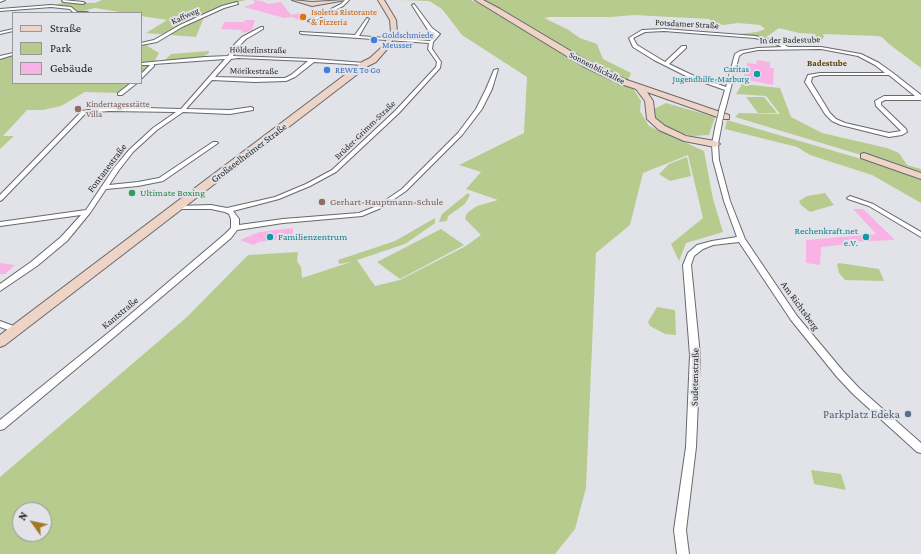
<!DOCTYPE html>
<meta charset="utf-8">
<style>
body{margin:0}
#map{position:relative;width:921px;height:554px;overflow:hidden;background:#e2e3e8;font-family:"Crimson Pro",serif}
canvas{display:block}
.legend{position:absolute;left:12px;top:12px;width:130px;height:72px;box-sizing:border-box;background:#e2e3e8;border:1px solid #96979b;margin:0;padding:5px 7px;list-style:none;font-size:12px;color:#252527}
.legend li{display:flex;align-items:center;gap:8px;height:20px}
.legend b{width:20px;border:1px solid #96979b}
.north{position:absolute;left:12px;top:502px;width:40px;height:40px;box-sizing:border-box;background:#e2e3e8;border:1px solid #96979b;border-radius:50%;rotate:303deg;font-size:11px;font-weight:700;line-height:16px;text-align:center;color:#252527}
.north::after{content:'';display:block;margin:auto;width:14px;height:18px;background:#a37728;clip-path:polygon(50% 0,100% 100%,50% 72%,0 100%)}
</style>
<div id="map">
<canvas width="921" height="554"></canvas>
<ul class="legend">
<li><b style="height:5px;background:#edd4c6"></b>Straße</li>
<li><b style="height:11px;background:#b6cb8d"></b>Park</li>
<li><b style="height:11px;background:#f8b3e4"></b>Gebäude</li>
</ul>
<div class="north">N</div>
</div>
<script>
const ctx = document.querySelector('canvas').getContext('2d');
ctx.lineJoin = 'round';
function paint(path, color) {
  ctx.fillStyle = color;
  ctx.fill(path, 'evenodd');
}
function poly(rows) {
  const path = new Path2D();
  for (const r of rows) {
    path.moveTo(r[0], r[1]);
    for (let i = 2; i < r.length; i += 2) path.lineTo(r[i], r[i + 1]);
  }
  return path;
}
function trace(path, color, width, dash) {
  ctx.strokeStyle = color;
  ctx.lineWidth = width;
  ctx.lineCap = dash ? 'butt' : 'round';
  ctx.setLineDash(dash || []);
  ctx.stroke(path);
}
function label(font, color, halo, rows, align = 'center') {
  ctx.font = font + ' "Crimson Pro",serif';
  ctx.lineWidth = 4;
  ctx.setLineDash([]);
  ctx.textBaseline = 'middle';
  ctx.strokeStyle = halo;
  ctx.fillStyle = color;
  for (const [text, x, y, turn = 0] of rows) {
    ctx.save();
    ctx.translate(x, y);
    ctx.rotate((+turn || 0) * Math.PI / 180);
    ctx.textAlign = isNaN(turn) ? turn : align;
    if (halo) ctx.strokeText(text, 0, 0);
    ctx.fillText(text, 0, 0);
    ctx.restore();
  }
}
paint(poly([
 [102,0,246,0,221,6,202,17,204,17,196,37,146,33,167,20,141,16,141,13,126,13,95,8,79,12,73,8,55,5,64,2,95,3],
 [401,0,471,0,483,5,572,59,633,88,641,101,640,111,649,126,704,151,713,199,723,232,686,243,679,261,671,244,703,218,688,155,643,173,630,225,596,253,586,488,575,529,555,554,0,554,0,477,187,317,248,255,298,252,297,261,301,267,302,278,351,262,339,264,338,260,395,241,435,218,435,223,405,244,357,260,375,286,400,280,466,246,481,235,465,219,467,213,477,206,498,200,466,189,481,172,459,165,524,133,527,77,462,35,442,9,429,1],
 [20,510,44,510,44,534,20,534],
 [481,0,921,0,921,68,889,44,882,37,877,36,823,34,824,37,819,44,815,34,799,33,779,28,765,38,740,34,757,32,765,29,760,25,738,23,724,25,714,23,709,19,634,15,611,17,551,17,544,18,567,29,580,38,597,44,603,59,631,73,627,82,576,56,495,6],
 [141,45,146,45,159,53,153,64,141,76],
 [209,51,209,53,203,57,163,62,171,54],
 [13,53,13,83,133,83,118,93,85,92,61,106,43,110,27,110,3,136,14,136,0,149,0,56],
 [742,84,780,88,791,117,822,133,887,148,899,153,907,165,921,169,921,173,735,117,739,113,780,114,766,96,736,94],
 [746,97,764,97,777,113,758,113],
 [666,103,715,117,709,135,692,136,666,128,655,119,652,114,654,109],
 [727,120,872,162,921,180,921,203,872,175,810,155,797,147,725,129],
 [687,157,691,176,670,181,659,174,669,164],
 [468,193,470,195,465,204,448,216,447,221,439,222,442,214],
 [825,193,834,205,810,212,801,205,799,201,807,196],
 [441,229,464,245,400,279,377,262],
 [839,263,879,269,884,281,845,280,839,273,837,265],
 [657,307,675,310,676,335,665,334,650,326,648,322],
 [811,470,841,474,846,490,814,484]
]), '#b6cb8d');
paint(poly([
 [253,0,262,1,268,4,281,2,291,15,300,13,308,18,299,20,292,17,284,18,244,7,255,3],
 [245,20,255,20,252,30,247,32,241,33,242,30,221,29,224,22,244,22],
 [757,60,770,62,770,68,774,68,773,85,743,79,747,63,756,64],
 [853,209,863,209,895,240,849,242,850,244,821,247,820,265,806,263,806,240,876,234],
 [293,228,293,238,259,242,253,245,240,240,259,232],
 [0,263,15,265,5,274,0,274]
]), '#f8b3e4');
const street = poly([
 [0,0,5,0,0,2,0,0],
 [63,0,83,2,85,3,83,4,64,2,62,1,63,0],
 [345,0,349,0,343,6,311,22,308,21,341,4,345,0],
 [237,2,238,4,224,8,182,27,157,42,141,45,141,43,154,40,180,25,222,6,237,2],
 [414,4,432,28,440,34,433,42,432,49,441,62,440,68,399,113,336,172,310,186,279,199,233,211,239,219,239,225,283,219,359,213,377,206,402,189,458,133,476,109,486,89,494,70,498,69,492,89,482,109,462,135,406,191,381,208,362,216,283,223,237,230,231,238,119,333,4,429,0,430,0,420,113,329,225,234,231,228,231,219,229,214,225,212,211,209,179,209,176,207,177,206,211,205,227,208,275,197,306,184,332,170,395,111,436,67,437,62,428,49,429,43,302,34,300,33,300,32,355,35,367,18,369,19,359,36,430,41,435,34,428,30,412,5,414,4],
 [51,5,71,7,77,12,87,12,89,13,74,13,70,9,51,7,0,11,0,9,51,5],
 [261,27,263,27,263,29,246,39,238,47,233,56,313,59,365,63,367,64,365,65,314,62,295,77,286,81,255,82,212,80,186,109,230,110,251,107,253,108,253,110,230,114,183,112,157,130,133,152,119,170,109,185,138,182,159,178,213,142,217,142,218,143,163,181,138,186,106,189,90,213,67,241,37,266,0,291,0,284,31,262,61,237,81,215,0,226,0,222,86,210,114,168,129,150,153,128,176,112,109,111,86,113,2,200,0,201,0,195,82,111,109,107,181,109,225,59,154,64,154,66,141,79,141,74,150,65,141,65,141,63,205,57,228,56,234,45,242,37,261,27],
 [238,58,308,61,291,75,285,78,255,78,215,77,231,59,238,58],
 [13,29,13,31,0,34,0,32,13,29],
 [664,29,755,36,780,42,788,47,821,47,861,54,879,63,893,73,921,95,921,100,885,100,881,102,881,105,906,129,907,132,902,135,889,137,841,125,832,121,825,114,805,82,808,75,820,73,885,73,875,65,858,56,821,49,758,50,743,53,739,56,725,110,720,111,719,110,725,90,688,77,654,60,633,47,629,38,642,30,664,29],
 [664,31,755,38,776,44,782,47,758,48,740,51,735,54,726,87,692,75,669,64,686,48,686,46,682,46,665,62,637,45,633,38,645,32,664,31],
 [820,75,889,75,915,96,884,96,875,101,876,106,901,131,889,133,845,123,836,119,830,113,811,82,812,77,820,75],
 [13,53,13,55,0,59,0,56,13,53],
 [131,83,137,83,122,95,118,95,118,93,131,83],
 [719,121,722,123,718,144,719,160,730,201,745,239,797,316,843,371,859,388,921,443,921,453,917,452,853,394,837,377,791,320,739,242,713,245,703,249,694,256,691,265,700,355,696,447,686,530,689,554,677,554,674,530,686,447,690,355,683,265,688,253,697,245,712,241,737,237,724,201,713,160,712,144,716,123,719,121],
 [850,196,873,204,921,232,921,237,869,206,848,199,847,198,850,196],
 [0,321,19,328,20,330,19,332,16,333,0,327,0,321]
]);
const secondary = poly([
 [292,0,312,2,346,0,312,6,292,0],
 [378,0,384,0,396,20,397,32,388,48,376,62,368,66,5,345,0,347,0,335,362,62,370,58,383,46,391,32,390,20,378,0],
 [475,0,483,0,500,9,589,62,624,79,729,115,729,119,723,119,647,92,653,101,655,118,665,126,686,136,715,141,720,144,715,147,684,141,659,130,647,119,645,101,636,89,618,83,583,66,475,0],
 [864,153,921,173,921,179,861,158,861,154,864,153]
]);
trace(street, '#68696e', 2);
trace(secondary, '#68696e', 2);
paint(street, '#fff');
paint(secondary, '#edd4c6');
const streetBridge = poly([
 [719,123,722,110]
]);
trace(streetBridge, '#68696e', 7, []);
trace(streetBridge, '#fff', 5.5);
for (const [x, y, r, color] of [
 [303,17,4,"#e8710a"],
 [374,40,4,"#3f7fe0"],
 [327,70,4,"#3f7fe0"],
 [757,74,4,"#0f9aa8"],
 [78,109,4,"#8d6e63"],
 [132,193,4,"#2e9e5b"],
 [322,202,4,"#8d6e63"],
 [270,237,4,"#0f9aa8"],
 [866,237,4,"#0f9aa8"],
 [908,414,4,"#5c6f8a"]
]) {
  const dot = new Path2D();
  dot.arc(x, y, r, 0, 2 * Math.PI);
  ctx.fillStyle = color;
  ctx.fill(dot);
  trace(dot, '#e2e3e8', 1.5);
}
label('9px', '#c56008', '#e2e3e8', [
 ["Isoletta Ristorante",311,12],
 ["& Pizzeria",311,22]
], 'left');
label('9px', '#252527', '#e2e3e8', [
 ["Kaffweg",185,16,-24],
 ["Potsdamer Straße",687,24,3],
 ["In der Badestube",790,40,-1],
 ["Hölderlinstraße",258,50,1],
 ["Sonnenblickallee",597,68,27],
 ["Mörikestraße",254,71,1],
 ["Brüder-Grimm-Straße",365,130,-44]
]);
label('9px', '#366cbe', '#e2e3e8', [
 ["Goldschmiede",382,35],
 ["Meusser",382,45],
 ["REWE To Go",335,70]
], 'left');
label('bold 9px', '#5e4005', '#e2e3e8', [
 ["Badestube",827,63]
]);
label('9px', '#0d838f', '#e2e3e8', [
 ["Caritas",749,69],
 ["Jugendhilfe-Marburg",749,79]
], 'right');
label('9px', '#785e54', '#e2e3e8', [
 ["Kindertagesstätte",86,104],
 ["Villa",86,114]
], 'left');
label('10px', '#252527', '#e2e3e8', [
 ["Großseelheimer Straße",249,153,-37],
 ["Fontanestraße",107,168,-53],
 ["Am Richtsberg",800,306,54],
 ["Kantstraße",120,313,-40],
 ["Sudetenstraße",695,377,-89]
]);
label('10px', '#27864d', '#e2e3e8', [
 ["Ultimate Boxing",140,193]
], 'left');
label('10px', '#785e54', '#e2e3e8', [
 ["Gerhart-Hauptmann-Schule",330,202]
], 'left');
label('10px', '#0d838f', '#e2e3e8', [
 ["Rechenkraft.net",858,231],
 ["e.V.",858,243],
 ["Familienzentrum",278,237,"left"]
], 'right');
label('12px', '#4e5e75', '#e2e3e8', [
 ["Parkplatz Edeka",900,414]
], 'right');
</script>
